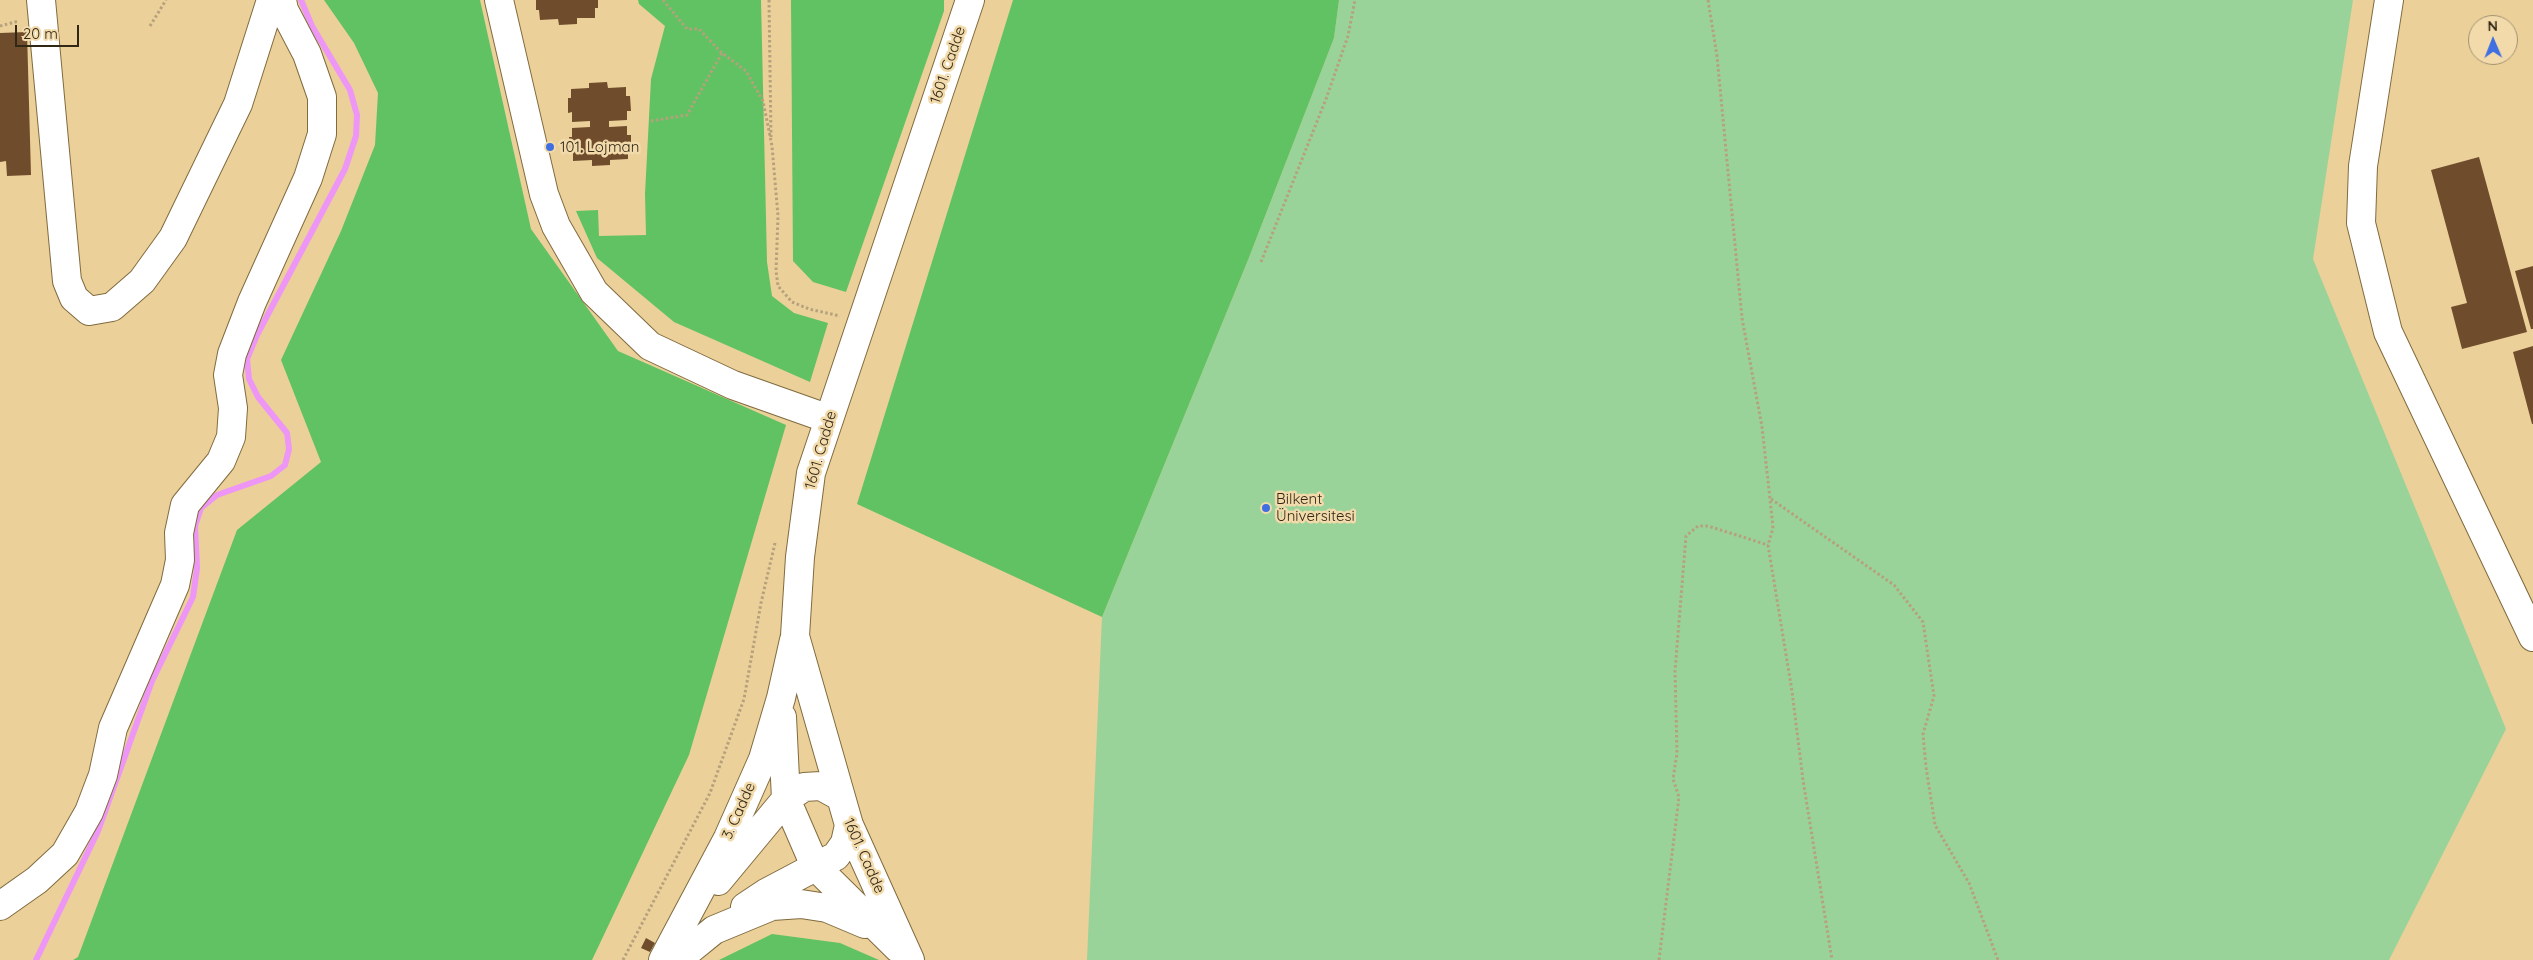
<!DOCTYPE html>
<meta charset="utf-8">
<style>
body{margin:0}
#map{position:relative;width:2533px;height:960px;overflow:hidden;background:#f2daab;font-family:Quicksand,sans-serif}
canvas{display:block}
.north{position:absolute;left:2468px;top:15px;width:50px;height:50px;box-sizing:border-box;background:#f2daab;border:1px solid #a4926f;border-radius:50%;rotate:359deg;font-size:14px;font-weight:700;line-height:20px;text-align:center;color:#302715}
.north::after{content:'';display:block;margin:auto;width:18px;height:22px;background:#3f6fe0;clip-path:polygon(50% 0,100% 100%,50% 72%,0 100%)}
.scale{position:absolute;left:15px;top:25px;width:64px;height:22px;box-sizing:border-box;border:2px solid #302715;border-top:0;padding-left:6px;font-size:15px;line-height:18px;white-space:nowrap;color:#302715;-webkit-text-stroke:4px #f2daab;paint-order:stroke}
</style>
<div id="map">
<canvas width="2533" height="960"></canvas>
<div class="north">N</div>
<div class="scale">20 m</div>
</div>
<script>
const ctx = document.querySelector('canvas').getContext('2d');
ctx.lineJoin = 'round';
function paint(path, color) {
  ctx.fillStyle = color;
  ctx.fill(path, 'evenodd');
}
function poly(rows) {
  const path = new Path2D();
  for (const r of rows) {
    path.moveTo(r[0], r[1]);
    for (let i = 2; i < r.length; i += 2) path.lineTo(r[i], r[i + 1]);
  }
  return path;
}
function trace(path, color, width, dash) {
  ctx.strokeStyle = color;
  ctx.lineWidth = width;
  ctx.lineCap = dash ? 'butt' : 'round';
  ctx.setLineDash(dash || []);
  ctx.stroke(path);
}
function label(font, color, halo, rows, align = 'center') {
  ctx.font = font + ' Quicksand,sans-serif';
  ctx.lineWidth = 5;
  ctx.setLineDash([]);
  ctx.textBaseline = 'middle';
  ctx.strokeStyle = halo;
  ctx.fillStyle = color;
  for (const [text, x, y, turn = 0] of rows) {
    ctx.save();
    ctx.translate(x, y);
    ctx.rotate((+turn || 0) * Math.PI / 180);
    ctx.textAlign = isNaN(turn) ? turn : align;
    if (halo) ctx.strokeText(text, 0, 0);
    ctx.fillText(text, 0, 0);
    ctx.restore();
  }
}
paint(poly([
 [0,0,2533,0,2533,960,0,960],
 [2478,25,2508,25,2508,55,2478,55]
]), '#ebd09a');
paint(poly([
 [1339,0,2353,0,2313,259,2506,729,2389,960,1087,960,1102,617,1248,260,1334,38]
]), '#9ad399');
paint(poly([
 [324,0,480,0,531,229,618,351,786,425,689,755,592,960,73,960,78,957,237,530,321,462,281,360,341,231,375,145,378,93,354,43],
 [638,0,761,0,767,262,772,296,794,313,828,323,810,382,674,322,597,258,576,211,598,210,599,236,646,235,645,194,651,79,665,26,639,4],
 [791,0,944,0,944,11,846,292,813,282,793,261],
 [1013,0,1339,0,1334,38,1248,260,1102,617,857,504],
 [772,934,840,943,879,960,719,960]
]), '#61c263');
trace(poly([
 [36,960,98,831,152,681,193,597,197,568,195,526,201,508,217,495,271,476,285,465,289,449,287,433,258,397,249,379,247,359,257,335,345,169,356,136,357,115,350,90,312,26,301,0]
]), '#ee96f6', 6);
paint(poly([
 [536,0,598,0,598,8,595,8,595,18,577,18,577,24,559,25,558,19,540,20,539,10,536,10],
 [27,32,31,175,7,176,6,161,0,162,0,33],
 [607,82,608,88,626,87,626,96,630,96,631,111,627,111,627,120,609,121,609,127,627,126,627,135,631,135,631,149,628,149,628,159,610,160,610,165,592,166,592,160,573,161,573,151,569,151,569,137,572,137,572,128,590,127,590,121,572,122,572,112,568,113,568,98,571,98,571,89,589,88,589,83],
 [2479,157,2527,332,2462,349,2451,307,2467,303,2431,170],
 [2533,266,2533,329,2531,329,2515,271],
 [2533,346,2533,424,2532,424,2513,352],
 [646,938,655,943,650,952,641,948]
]), '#6f4d2c');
const minor = poly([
 [41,0,67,281,74,298,89,311,112,307,142,281,173,238,238,104,271,0],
 [499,0,544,194,556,226,594,292,650,346,733,385,829,419],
 [2389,0,2363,166,2361,223,2388,332,2533,637],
 [782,717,786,799,815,866,898,948],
 [718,881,786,799,804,787,821,786,839,796],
 [0,906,37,880,65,854,89,812,103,775,113,728,175,585,180,560,179,533,185,505,221,461,231,437,233,408,228,375,232,354,252,302,308,178,322,134,322,97,307,54,284,10,282,0],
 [745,907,766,893,836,856,845,843,849,825],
 [663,960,728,838,763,759,781,698,794,640],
 [677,960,714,930,772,906,801,904,827,908,865,924],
 [910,960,849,825,795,636,800,557,811,473,970,0]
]);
trace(minor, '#806b3f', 30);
trace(poly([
 [663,0,687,29,699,29,722,53,746,71,763,101,772,146,778,216,776,271,778,286,792,302,809,309,840,316],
 [769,0,771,137],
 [1708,0,1717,56,1742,318,1762,427,1770,499,1773,528,1768,545,1792,691,1803,780,1832,960],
 [0,26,19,21],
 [150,26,166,0],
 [651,121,687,115,722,53],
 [1261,262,1326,99,1348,36,1355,0],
 [1771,499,1894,585,1923,622,1934,696,1923,734,1926,767,1935,825,1969,883,1998,960],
 [623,960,710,793,744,699,761,603,775,543],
 [1659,960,1679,797,1673,779,1677,753,1675,671,1686,536,1698,526,1708,526,1768,545]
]), '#b5a17c', 3, [2.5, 2.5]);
trace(minor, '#fff', 28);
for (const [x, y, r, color] of [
 [550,147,5,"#3f6fe0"],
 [1266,508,5,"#3f6fe0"]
]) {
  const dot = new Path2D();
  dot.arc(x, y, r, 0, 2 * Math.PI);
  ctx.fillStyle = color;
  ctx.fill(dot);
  trace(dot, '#f2daab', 2);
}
label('15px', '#302715', '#f2daab', [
 ["1601. Cadde",948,65,-71],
 ["1601. Cadde",821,450,-74],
 ["3. Cadde",739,811,-66],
 ["1601. Cadde",864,856,66]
]);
label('15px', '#302715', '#f2daab', [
 ["101. Lojman",560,147],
 ["Bilkent",1276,499],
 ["Üniversitesi",1276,516]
], 'left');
</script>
